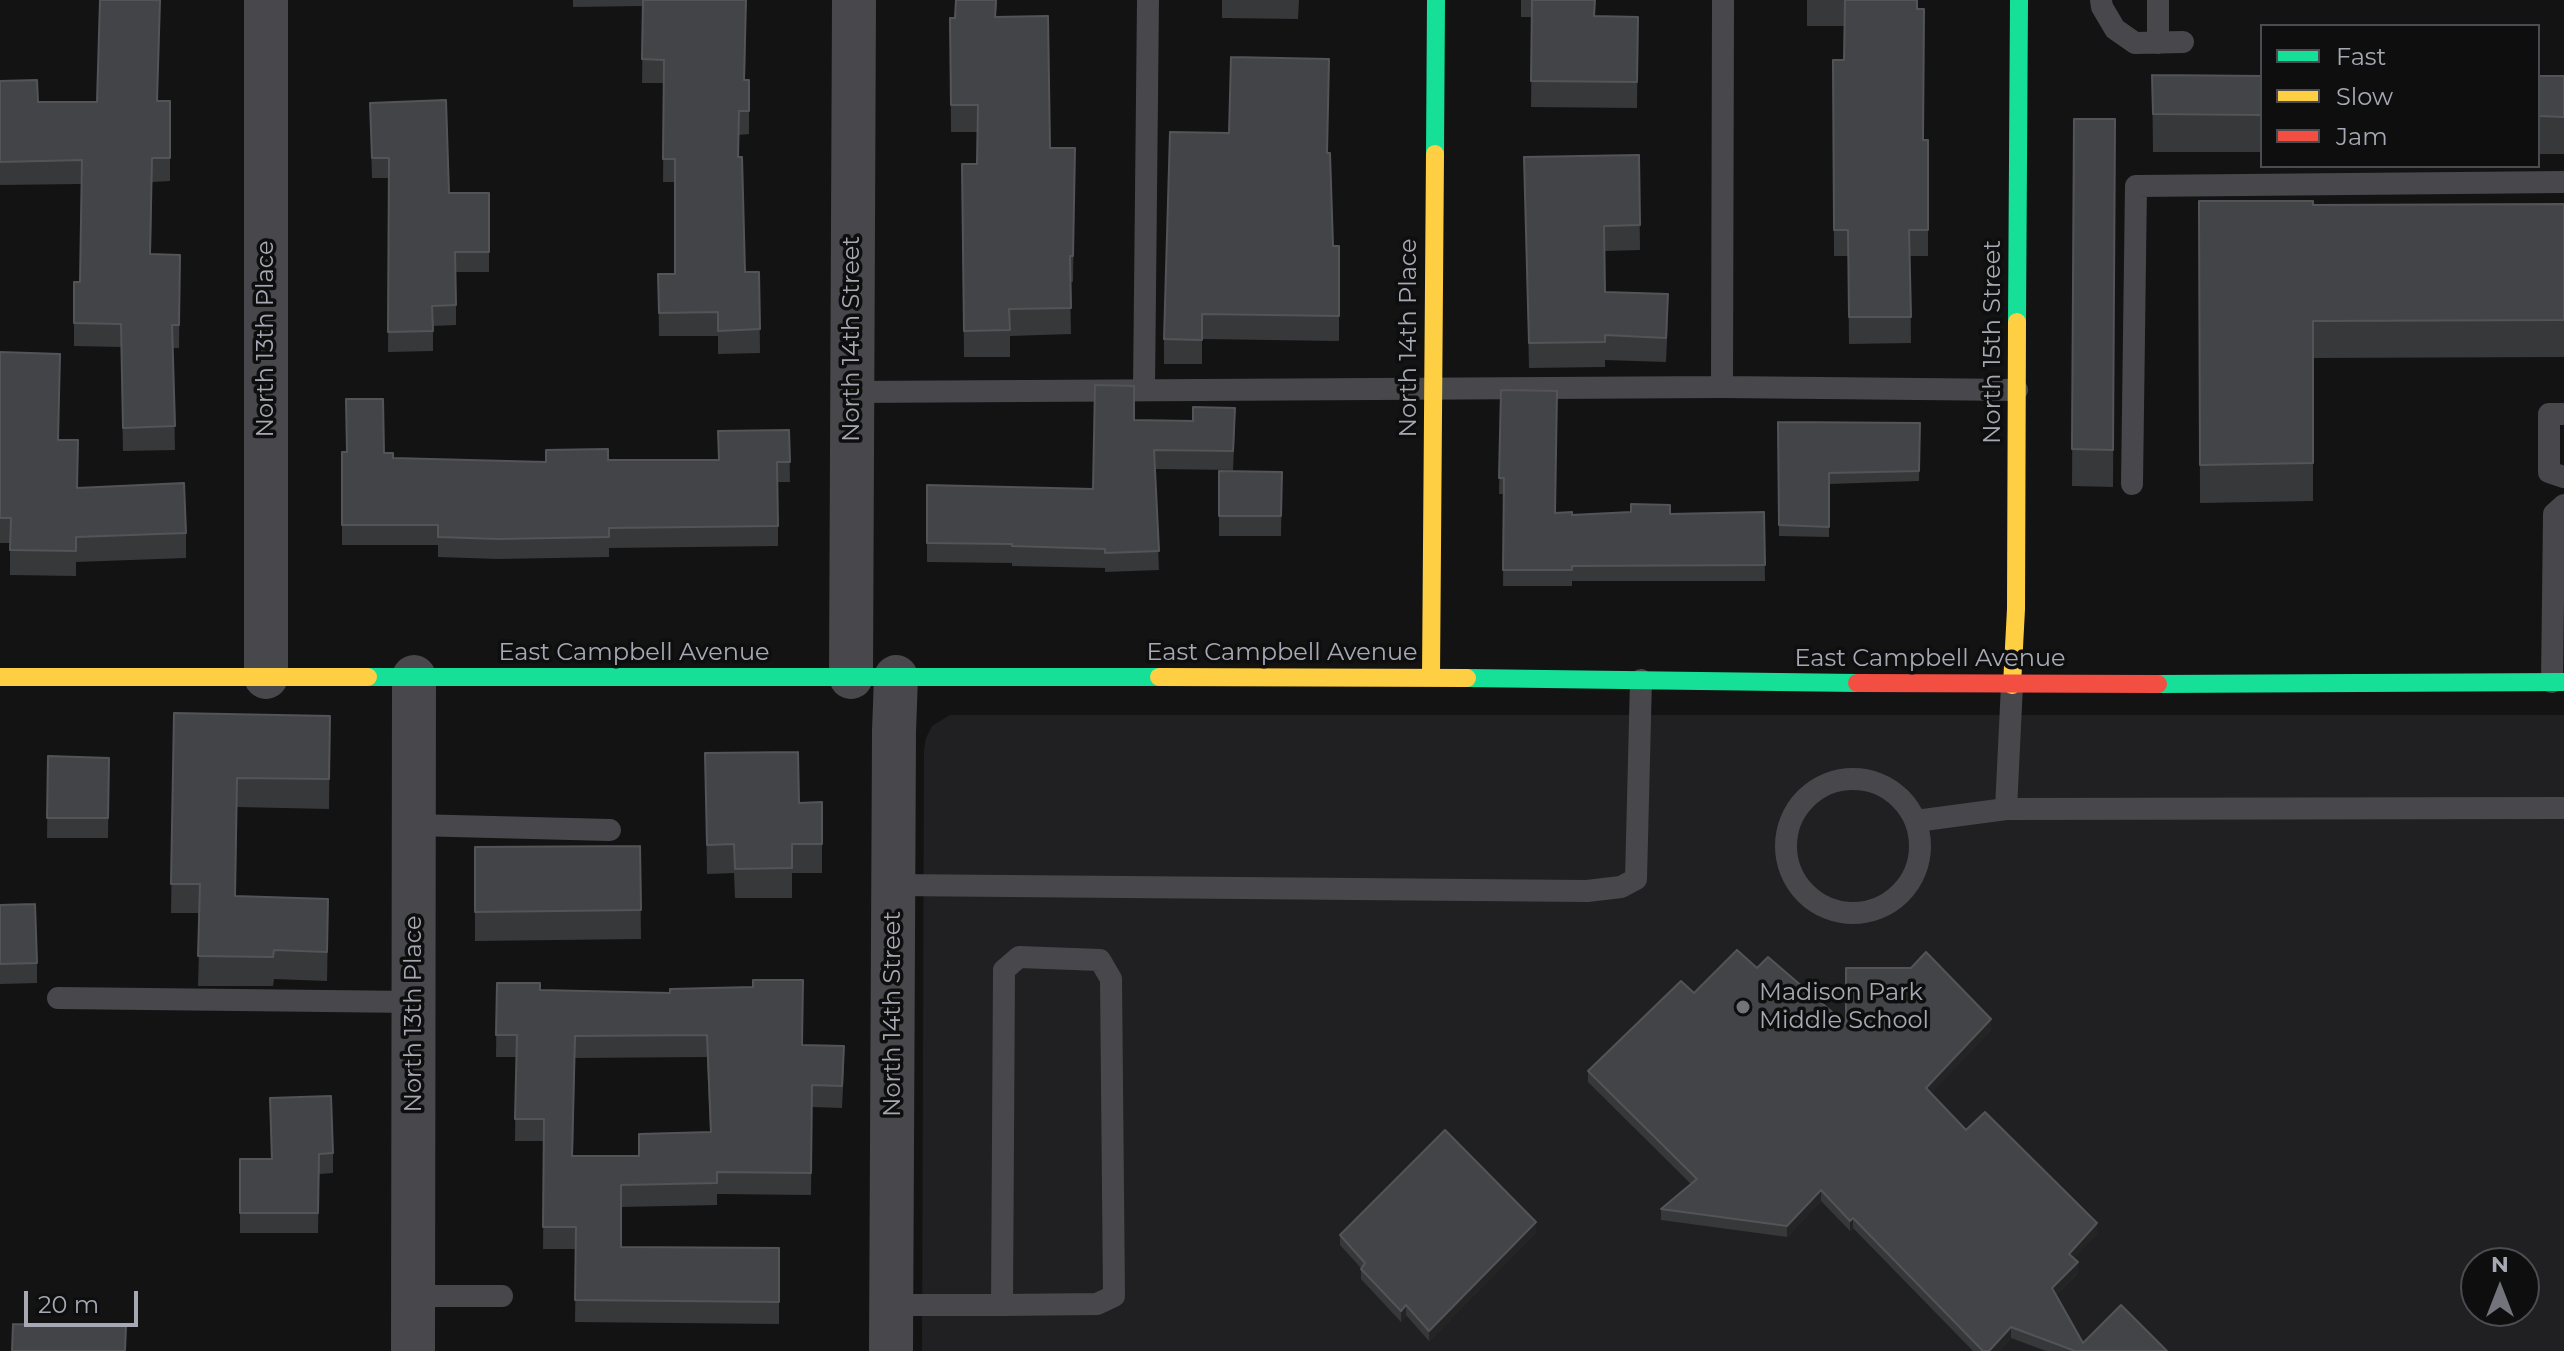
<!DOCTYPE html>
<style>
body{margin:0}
#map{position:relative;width:2564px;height:1351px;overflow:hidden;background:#131314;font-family:Montserrat,sans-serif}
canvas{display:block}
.legend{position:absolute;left:2260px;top:24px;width:280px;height:144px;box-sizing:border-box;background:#0e0e0f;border:2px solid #4b4c51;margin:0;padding:10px 14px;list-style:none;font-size:24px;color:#a6a9b3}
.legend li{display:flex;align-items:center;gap:16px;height:40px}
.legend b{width:40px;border:2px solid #4b4c51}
.north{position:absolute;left:2460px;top:1247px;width:80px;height:80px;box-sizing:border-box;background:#0e0e0f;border:2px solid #4b4c51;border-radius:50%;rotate:0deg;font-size:22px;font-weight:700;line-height:32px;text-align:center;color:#a6a9b3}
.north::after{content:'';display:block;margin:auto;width:28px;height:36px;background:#73747b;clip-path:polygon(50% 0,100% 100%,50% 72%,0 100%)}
.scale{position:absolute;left:24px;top:1291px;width:114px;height:36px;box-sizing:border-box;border:4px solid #a6a9b3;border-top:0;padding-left:10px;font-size:24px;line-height:28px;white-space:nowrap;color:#a6a9b3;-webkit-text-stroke:6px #0e0e0f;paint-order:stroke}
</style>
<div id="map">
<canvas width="2564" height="1351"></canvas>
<ul class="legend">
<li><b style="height:10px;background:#16e098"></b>Fast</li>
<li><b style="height:10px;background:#ffcf43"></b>Slow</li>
<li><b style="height:10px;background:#f24e42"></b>Jam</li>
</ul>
<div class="north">N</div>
<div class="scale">20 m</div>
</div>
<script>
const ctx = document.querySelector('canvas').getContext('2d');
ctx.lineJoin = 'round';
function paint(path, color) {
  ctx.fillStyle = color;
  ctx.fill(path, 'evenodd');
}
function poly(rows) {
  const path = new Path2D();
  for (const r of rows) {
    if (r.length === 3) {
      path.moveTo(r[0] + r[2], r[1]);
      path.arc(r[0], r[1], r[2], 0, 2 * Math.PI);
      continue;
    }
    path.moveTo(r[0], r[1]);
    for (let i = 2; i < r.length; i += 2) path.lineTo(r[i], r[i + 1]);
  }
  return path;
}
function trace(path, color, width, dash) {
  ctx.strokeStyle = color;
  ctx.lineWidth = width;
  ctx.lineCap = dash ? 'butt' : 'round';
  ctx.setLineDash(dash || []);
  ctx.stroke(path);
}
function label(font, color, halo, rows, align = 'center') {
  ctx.font = font + ' Montserrat,sans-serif';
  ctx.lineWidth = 7;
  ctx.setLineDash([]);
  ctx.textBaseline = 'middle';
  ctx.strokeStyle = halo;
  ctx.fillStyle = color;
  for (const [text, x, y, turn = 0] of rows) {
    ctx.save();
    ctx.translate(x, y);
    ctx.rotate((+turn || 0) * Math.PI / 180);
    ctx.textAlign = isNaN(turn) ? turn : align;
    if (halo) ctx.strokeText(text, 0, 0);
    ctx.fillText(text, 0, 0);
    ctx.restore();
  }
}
paint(poly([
 [950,715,2564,715,2564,1351,922,1351,924,750,926,738,932,726],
 [2476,1263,2524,1263,2524,1311,2476,1311]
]), '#202022');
trace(poly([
 [2101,0,2102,7,2115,29,2135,43,2183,42],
 [2158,0,2158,43],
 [1722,387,1723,0],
 [1144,388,1148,0],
 [851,392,1722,387,2017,390],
 [2564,414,2549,414,2549,472,2564,477],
 [2132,484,2136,186,2564,182],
 [2552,682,2554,514,2564,505],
 [1853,846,67],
 [2006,809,2012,685],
 [1916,821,2006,809,2564,808],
 [414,825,610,830],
 [893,885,1587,891,1621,887,1636,879,1641,680],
 [58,998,414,1002],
 [413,1296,502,1296],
 [891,1305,1002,1305,1097,1304,1114,1296,1111,979,1100,960,1019,957,1004,970,1002,1305]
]), '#48484c', 22);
trace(poly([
 [266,677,266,0],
 [851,677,854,0],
 [413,1351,414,677],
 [891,1351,894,731,896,677]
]), '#48484c', 44);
trace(poly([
 [1435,154,1436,0],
 [2017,322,2019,0],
 [368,677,1159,677],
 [1467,678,1857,683],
 [2158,684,2564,682]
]), '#16e098', 18);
trace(poly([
 [0,677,368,677],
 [1159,677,1467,678],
 [1431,677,1435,154],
 [2012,685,2016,609,2017,322]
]), '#ffcf43', 18);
trace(poly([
 [1857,683,2158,684]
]), '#f24e42', 18);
paint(poly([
 [573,0,746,0,745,80,749,80,749,134,739,135,739,157,745,272,759,272,760,353,718,354,718,336,659,336,658,274,675,274,675,182,663,182,664,83,642,83,643,6,573,7],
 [956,0,997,0,996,17,1050,148,1075,148,1073,282,1070,282,1071,334,1010,336,1010,357,964,357,962,164,977,164,978,132,951,132,950,18,955,18],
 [1222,0,1299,0,1298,19,1222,18],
 [1521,0,1595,0,1595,16,1638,17,1637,108,1531,107,1532,17,1521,17],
 [1807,0,1917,0,1923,140,1928,140,1928,256,1910,256,1911,343,1849,344,1848,256,1834,256,1833,60,1844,60,1844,26,1807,26],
 [2152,75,2262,76,2262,152,2153,152],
 [2538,76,2564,76,2564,154,2538,154],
 [0,81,38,102,170,101,170,181,152,182,151,254,180,255,179,348,173,348,175,450,123,451,121,347,74,346,74,282,80,282,81,184,0,185],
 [370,103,449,193,489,193,489,272,456,272,456,325,433,326,433,351,388,352,389,178,372,178],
 [2074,119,2115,119,2113,487,2072,486],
 [1327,153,1333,246,1339,246,1339,341,1202,339,1202,364,1164,364,1164,339],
 [1639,155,1640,250,1604,251,1605,292,1668,319,1666,362,1605,360,1605,367,1529,368,1524,157],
 [2199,201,2313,205,2564,204,2564,357,2313,358,2313,501,2200,503],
 [0,352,58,440,77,488,186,533,186,558,76,562,76,576,10,575,10,543,0,543],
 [1501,390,1556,513,1572,515,1764,512,1765,581,1572,581,1572,586,1503,586,1504,494,1499,494],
 [1134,420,1235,427,1233,470,1155,469,1159,570,1105,572,1105,568,1012,566,1012,563,927,562,927,485,1093,489],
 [1778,422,1920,423,1919,481,1829,484,1829,537,1779,536],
 [789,430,790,482,778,482,778,546,609,548,609,557,498,559,438,557,438,545,342,545,342,452,384,453,393,458,546,462,608,460,718,460],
 [1219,471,1282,472,1281,536,1219,536],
 [174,713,330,716,329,809,237,807,235,896,328,928,327,981,274,979,273,986,198,986,200,913,171,913],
 [705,753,799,803,822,802,822,873,792,873,792,898,735,898,734,873,707,874],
 [48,756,109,758,108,838,47,838],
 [640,846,641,939,475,941,475,847],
 [0,905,37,963,37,983,0,984],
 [1757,968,1846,1024,1991,1030,1931,1093,1966,1130,2097,1234,2074,1258,2078,1273,2056,1295,2083,1343,2167,1351,2046,1351,2011,1338,1999,1351,1973,1351,1853,1228,1850,1231,1821,1201,1787,1237,1661,1220,1661,1209,1691,1184,1588,1082,1588,1071,1694,993],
 [497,983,540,990,802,1045,844,1068,842,1108,812,1107,811,1195,717,1194,717,1205,621,1207,621,1247,779,1248,779,1324,575,1322,576,1249,543,1249,544,1141,515,1141,516,1057,496,1057],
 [707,1057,710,1132,639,1156,573,1156,575,1058],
 [270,1098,333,1153,333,1173,319,1174,318,1233,240,1233,240,1159,271,1159],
 [1536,1232,1429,1341,1406,1315,1401,1322,1361,1279,1361,1268,1340,1245,1340,1235]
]), '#37383a');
paint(poly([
 [328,899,328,928,327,981,327,952],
 [1991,1019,1991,1030,1926,1099,1926,1088],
 [1821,1190,1821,1201,1787,1237,1787,1226],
 [1853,1218,1853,1228,1850,1231,1850,1221],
 [1536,1222,1536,1232,1429,1341,1429,1331],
 [2097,1223,2097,1234,2069,1264,2069,1254],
 [2078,1262,2078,1273,2052,1299,2052,1288],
 [1406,1305,1406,1315,1401,1322,1401,1311],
 [2011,1327,2011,1338,1999,1351,1989,1351]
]), '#242425');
const building = poly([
 [100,0,160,0,157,101,170,101,170,158,152,158,150,254,180,255,179,325,172,325,175,426,123,428,121,324,74,323,74,282,80,282,82,160,0,162,0,81,37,80,38,102,97,102,100,0],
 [643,0,746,0,744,80,749,80,749,111,739,111,738,157,742,157,745,272,759,272,760,329,718,331,718,312,659,313,658,274,675,274,675,159,663,159,664,60,642,59,643,0],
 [956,0,996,0,995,17,1048,16,1050,148,1075,148,1073,256,1070,256,1071,308,1009,309,1010,330,964,331,962,164,977,164,978,105,951,105,950,18,955,18,956,0],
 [1532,0,1595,0,1594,16,1638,17,1637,82,1531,81,1532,0],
 [1845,0,1917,0,1917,9,1924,9,1923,140,1928,140,1928,230,1909,230,1911,317,1849,317,1848,230,1834,230,1833,60,1844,60,1845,0],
 [1231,57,1329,59,1327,153,1330,153,1333,246,1339,246,1339,316,1202,314,1202,340,1164,339,1170,132,1229,133,1231,57],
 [2152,75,2262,76,2262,115,2153,114,2152,75],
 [2538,76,2564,76,2564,117,2538,116,2538,76],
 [446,100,449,193,489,193,489,252,455,252,456,305,432,306,433,331,388,332,389,158,372,158,370,103,446,100],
 [2074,119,2115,119,2113,450,2072,449,2074,119],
 [1639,155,1640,225,1604,226,1605,292,1668,294,1666,338,1605,335,1605,342,1529,343,1524,157,1639,155],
 [2199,201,2313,201,2313,205,2564,204,2564,320,2313,321,2313,463,2200,465,2199,201],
 [0,352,60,354,58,440,78,440,77,488,184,483,186,533,76,537,76,551,10,550,11,518,0,518,0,352],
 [1095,385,1134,386,1134,420,1193,421,1193,407,1235,408,1233,451,1154,450,1159,551,1105,553,1105,549,1012,546,1012,544,927,543,927,485,1093,489,1095,385],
 [1501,390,1557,391,1555,513,1572,512,1572,515,1631,512,1631,504,1670,505,1670,514,1764,512,1765,565,1572,566,1572,570,1503,570,1504,478,1499,478,1501,390],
 [346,399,383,399,384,453,393,453,393,458,546,462,546,450,608,449,608,460,719,460,718,431,789,430,790,462,777,462,778,526,609,528,609,537,498,539,438,537,438,525,342,525,342,452,347,452,346,399],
 [1778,422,1920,423,1919,471,1829,473,1829,527,1779,525,1778,422],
 [1219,471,1282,472,1281,516,1219,516,1219,471],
 [174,713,330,716,329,779,237,778,235,896,328,899,327,952,274,950,273,957,198,956,200,884,171,884,174,713],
 [798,752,799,803,822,802,822,844,792,844,792,868,735,869,734,844,707,845,705,753,798,752],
 [48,756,109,758,108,818,47,818,48,756],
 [640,846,641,910,475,912,475,847,640,846],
 [35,904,37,963,0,964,0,905,35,904],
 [1737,950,1757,968,1768,957,1846,1024,1846,968,1911,968,1926,952,1991,1019,1926,1088,1966,1130,1985,1112,2097,1223,2069,1254,2078,1262,2052,1288,2083,1343,2121,1305,2167,1351,2075,1351,2011,1327,1989,1351,1983,1351,1853,1218,1850,1221,1821,1190,1787,1226,1661,1209,1697,1179,1588,1071,1681,981,1694,993,1737,950],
 [753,980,803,980,802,1045,844,1046,842,1086,812,1085,811,1173,717,1172,717,1183,621,1185,621,1247,779,1248,779,1302,575,1300,576,1227,543,1227,544,1119,515,1119,517,1035,496,1035,497,983,540,983,540,990,670,993,670,989,753,987,753,980],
 [707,1035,711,1132,639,1134,639,1156,572,1156,575,1036,707,1035],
 [331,1096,333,1153,319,1154,318,1213,240,1213,240,1159,272,1159,270,1098,331,1096],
 [1445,1130,1536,1222,1429,1331,1406,1305,1401,1311,1361,1269,1365,1263,1340,1235,1445,1130],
 [13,1324,126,1325,125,1351,12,1351,13,1324]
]);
paint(building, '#434447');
trace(building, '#535458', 2);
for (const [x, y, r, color] of [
 [1743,1007,8,"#73747b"]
]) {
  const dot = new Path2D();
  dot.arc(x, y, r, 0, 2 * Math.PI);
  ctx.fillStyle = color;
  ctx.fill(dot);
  trace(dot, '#0e0e0f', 3);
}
label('24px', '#a6a9b3', '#0e0e0f', [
 ["North 14th Place",1409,338,-90],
 ["North 13th Place",266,339,-90],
 ["North 14th Street",852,339,-90],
 ["North 15th Street",1993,342,-90],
 ["East Campbell Avenue",634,653],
 ["East Campbell Avenue",1282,653],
 ["East Campbell Avenue",1930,659],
 ["North 13th Place",414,1014,-90],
 ["North 14th Street",893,1014,-90]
]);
label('24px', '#a6a9b3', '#0e0e0f', [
 ["Madison Park",1759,993],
 ["Middle School",1759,1021]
], 'left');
</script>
